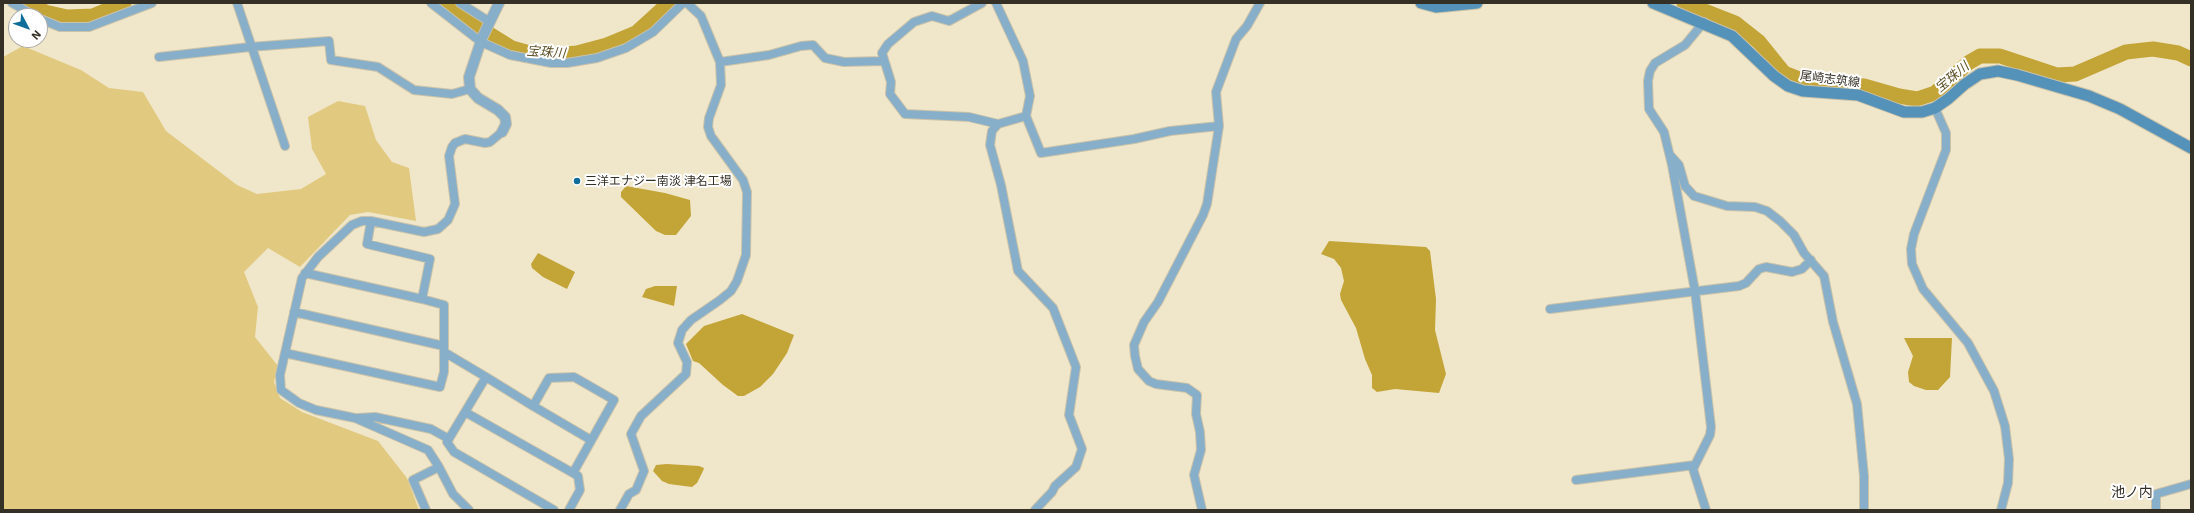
<!DOCTYPE html>
<meta charset="utf-8">
<style>
body{margin:0}
#map{position:relative;width:2194px;height:513px;overflow:hidden;background:#f0e7ca;font-family:"Exo 2",sans-serif}
canvas{display:block}
.frame{position:absolute;inset:0;border:4px solid #343025;pointer-events:none}
.north{position:absolute;left:8px;top:8px;width:40px;height:40px;box-sizing:border-box;background:#fff;border:1px solid #aeaca8;border-radius:50%;rotate:131deg;font-size:11px;font-weight:700;line-height:16px;text-align:center;color:#343025}
.north::after{content:'';display:block;margin:auto;width:14px;height:18px;background:#0e6d9b;clip-path:polygon(50% 0,100% 100%,50% 72%,0 100%)}
</style>
<div id="map">
<canvas width="2194" height="513"></canvas>
<div class="frame"></div>
<div class="north">N</div>
</div>
<script>
const ctx = document.querySelector('canvas').getContext('2d');
ctx.lineJoin = 'round';
function paint(path, color) {
  ctx.fillStyle = color;
  ctx.fill(path, 'evenodd');
}
function poly(rows) {
  const path = new Path2D();
  for (const r of rows) {
    path.moveTo(r[0], r[1]);
    for (let i = 2; i < r.length; i += 2) path.lineTo(r[i], r[i + 1]);
  }
  return path;
}
function trace(path, color, width, dash) {
  ctx.strokeStyle = color;
  ctx.lineWidth = width;
  ctx.lineCap = dash ? 'butt' : 'round';
  ctx.setLineDash(dash || []);
  ctx.stroke(path);
}
function label(font, color, halo, rows, align = 'center') {
  ctx.font = font + ' "Exo 2","Noto Sans JP",sans-serif';
  ctx.lineWidth = 4;
  ctx.setLineDash([]);
  ctx.textBaseline = 'middle';
  ctx.strokeStyle = halo;
  ctx.fillStyle = color;
  for (const [text, x, y, turn = 0] of rows) {
    ctx.save();
    ctx.translate(x, y);
    ctx.rotate((+turn || 0) * Math.PI / 180);
    ctx.textAlign = isNaN(turn) ? turn : align;
    if (halo) ctx.strokeText(text, 0, 0);
    ctx.fillText(text, 0, 0);
    ctx.restore();
  }
}
paint(poly([
 [23,46,81,70,109,88,143,92,166,131,237,185,257,194,301,189,326,174,312,149,308,117,338,101,365,106,376,140,392,162,409,168,416,221,368,212,350,215,300,267,268,248,244,272,258,307,255,337,278,366,274,382,280,398,302,412,378,441,407,478,419,510,3,510,3,57]
]), '#e1ca80');
paint(poly([
 [626,186,665,193,690,200,691,216,676,235,665,235,656,231,621,197,621,192],
 [1329,241,1426,247,1430,251,1436,299,1435,330,1446,374,1439,393,1395,389,1377,392,1372,388,1372,375,1365,359,1356,328,1341,300,1340,294,1344,281,1341,268,1334,259,1321,254],
 [538,253,575,272,567,289,543,277,532,268,531,264],
 [655,286,677,286,674,306,642,297,646,289],
 [742,314,794,335,787,353,773,374,760,387,744,396,738,396,723,385,699,363,693,361,686,344,704,326],
 [1904,338,1952,338,1950,377,1938,390,1926,390,1914,386,1909,382,1908,372,1913,356],
 [667,464,699,466,704,468,703,471,697,483,692,487,669,484,662,481,653,471,656,465]
]), '#c3a437');
trace(poly([
 [30,3,45,12,67,17,93,16,124,3],
 [446,3,467,20,512,48,526,52,555,55,577,53,607,45,636,33,669,3],
 [1684,3,1735,23,1759,42,1784,73,1804,81,1864,86,1899,96,1917,99,1935,93,1968,63,1980,56,2000,56,2057,75,2075,74,2126,52,2153,49,2178,53,2191,59]
]), '#c3a437', 15);
const minor = poly([
 [12,3,35,16],
 [237,3,285,146],
 [431,3,481,42,510,55,551,63,567,63,597,58,626,48,653,32,683,3],
 [460,3,490,22],
 [982,3,949,21,932,16,914,22,888,44,882,53,891,82,890,94,905,114,969,117,998,124],
 [996,3,1023,61,1030,96,1026,116,1041,153,1134,139,1170,131,1219,126],
 [40,19,60,27,89,27,152,3],
 [1704,22,1685,45,1655,63,1650,71,1648,81,1649,109,1664,132,1672,165,1695,291,1711,427,1710,435,1693,469,1706,510],
 [159,57,250,47,329,41,331,60,378,67,414,90,452,94,470,89],
 [720,62,769,55,801,46,813,45,825,58,844,62,883,61],
 [1935,108,1946,133,1946,150,1914,234,1911,249,1912,264,1923,289,1968,343,1994,391,2005,426,2009,459,2008,483,2001,510],
 [1026,116,998,124,992,131,990,145,1001,185,1018,271,1053,308,1076,367,1069,415,1082,449,1076,467,1055,486,1052,492,1035,510],
 [1670,155,1679,165,1685,186,1694,196,1727,206,1755,207,1767,211,1780,221,1794,235,1804,253,1824,276,1833,322,1857,404,1864,476,1864,510],
 [305,273,422,299],
 [1550,309,1739,286,1746,283,1759,269,1766,267,1792,272,1802,269,1811,260],
 [294,312,444,346],
 [444,352,486,377],
 [285,353,440,387,444,372,444,305,422,299,430,259,367,244,371,221],
 [533,406,591,440],
 [465,412,573,473],
 [358,418,375,417,431,429,449,439],
 [439,467,453,494,469,510],
 [1576,480,1695,465],
 [426,510,413,480,439,467,428,450,355,418,316,410,299,403,281,390,280,375,302,278,318,257,352,225,362,221,371,221,424,232,438,229,448,220,455,204,449,156,452,147,455,143,465,139,485,143,490,142,502,132],
 [554,510,454,452,447,442,486,377,533,406,549,378,574,377,614,400,573,473,578,476,580,490,569,510],
 [620,510,629,494,636,490,644,471,631,434,641,416,686,374,687,362,678,343,682,330,691,320,720,300,731,291,737,281,746,255,747,192,743,180,711,136,708,127,709,118,721,85,720,62,701,16,687,3],
 [1202,510,1194,475,1201,450,1200,432,1196,414,1197,395,1187,388,1156,384,1149,381,1138,369,1135,356,1134,345,1144,322,1158,302,1203,215,1207,204,1219,126,1216,92,1236,39,1247,26,1260,3],
 [2156,510,2156,494,2191,484]
]);
const tertiary = poly([
 [499,3,482,38,469,77,470,89,478,98,498,110,505,117,506,124,502,132]
]);
const secondary = poly([
 [1421,3,1436,7,1477,3],
 [1653,3,1732,36,1774,76,1788,86,1803,91,1858,95,1904,112,1922,112,1935,108,1948,99,1965,84,1980,74,1998,71,2017,75,2089,96,2120,109,2191,148]
]);
trace(minor, '#cac2a9', 10);
trace(tertiary, '#cac2a9', 12);
trace(secondary, '#cac2a9', 13);
trace(minor, '#87afca', 8);
trace(tertiary, '#87afca', 10);
trace(secondary, '#5492ba', 11);
for (const [x, y, r, color] of [
 [577,181,4,"#0e6d9b"]
]) {
  const dot = new Path2D();
  dot.arc(x, y, r, 0, 2 * Math.PI);
  ctx.fillStyle = color;
  ctx.fill(dot);
  trace(dot, '#fff', 1.5);
}
label('12px', '#343025', '#fff', [
 ["尾崎志筑線",1830,79,7]
]);
label('12px', '#343025', '#fff', [
 ["三洋エナジー南淡 津名工場",585,181]
], 'left');
label('italic 13px', '#5d5025', '#fff', [
 ["宝珠川",546,52,4],
 ["宝珠川",1952,77,-40]
]);
label('14px', '#343025', '#fff', [
 ["池ノ内",2132,492]
]);
</script>
